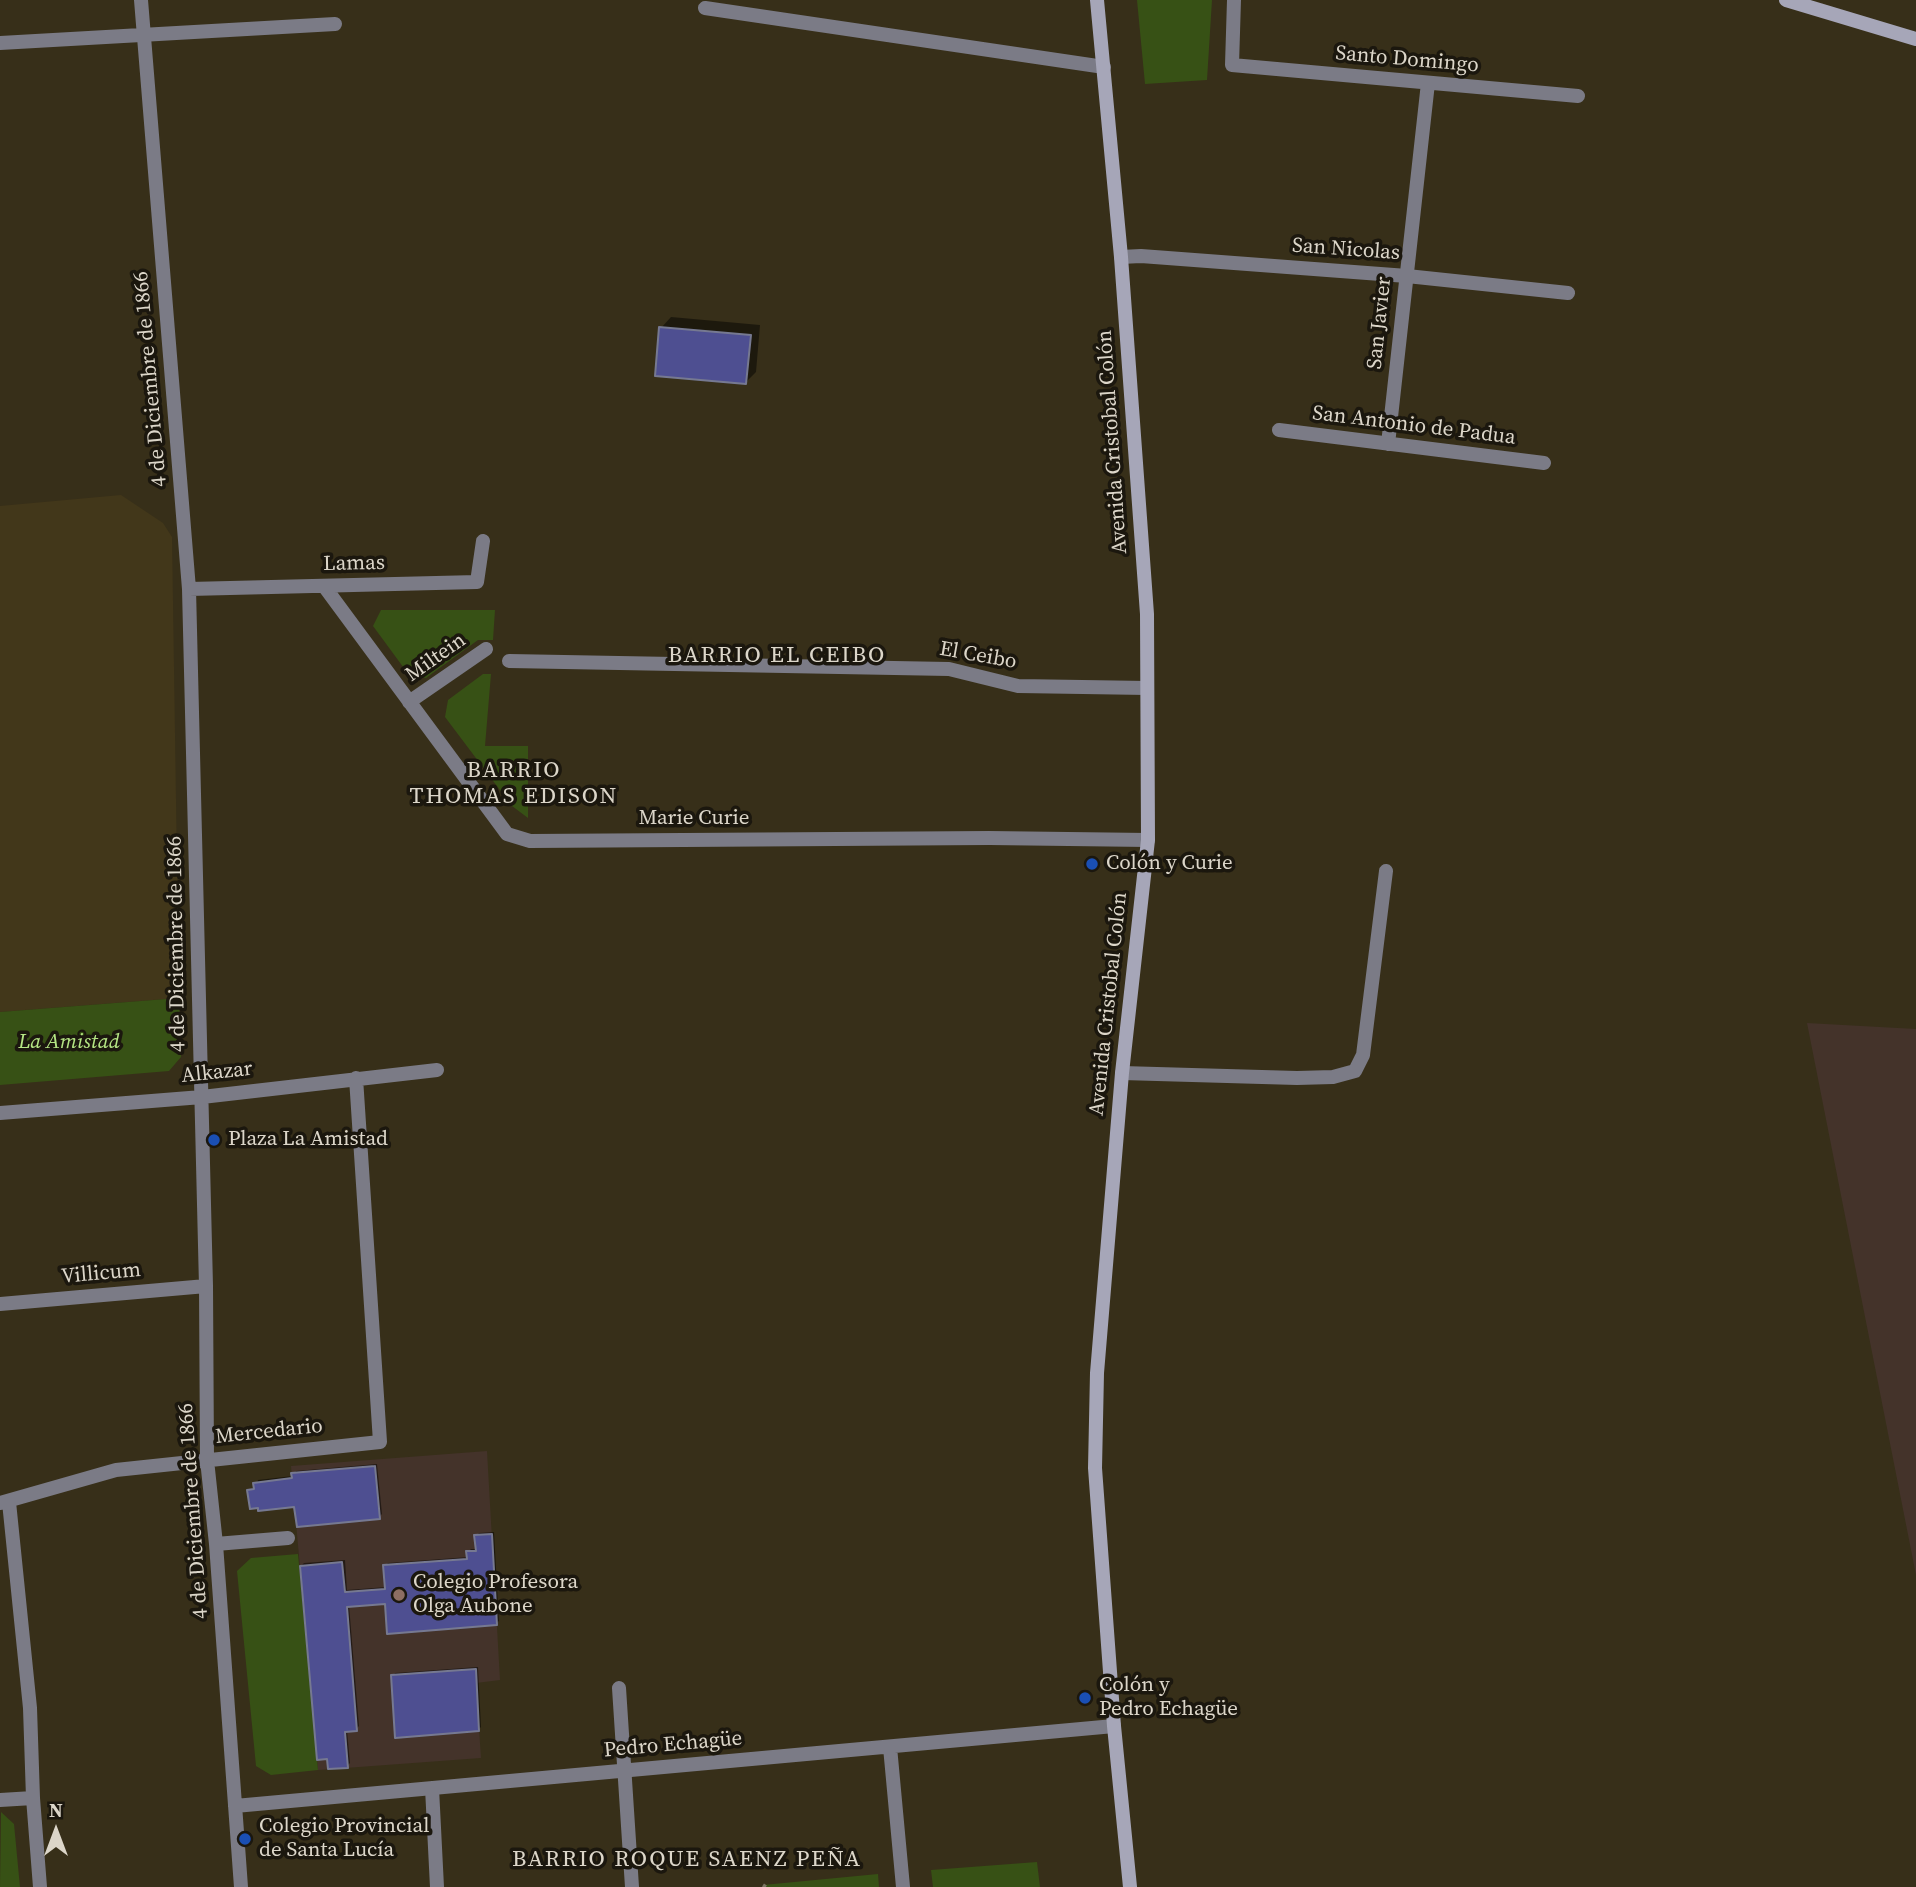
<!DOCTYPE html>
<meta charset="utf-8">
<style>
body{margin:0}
#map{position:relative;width:1916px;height:1887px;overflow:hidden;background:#372f19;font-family:"Source Serif 4",serif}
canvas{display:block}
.north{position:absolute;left:21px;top:1796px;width:70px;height:70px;-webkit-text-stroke:5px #1b170e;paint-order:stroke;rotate:0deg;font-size:19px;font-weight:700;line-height:28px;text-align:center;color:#dcd6c9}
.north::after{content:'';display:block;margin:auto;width:24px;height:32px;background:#dcd6c9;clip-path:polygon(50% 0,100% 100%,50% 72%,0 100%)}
</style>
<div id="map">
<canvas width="1916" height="1887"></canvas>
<div class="north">N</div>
</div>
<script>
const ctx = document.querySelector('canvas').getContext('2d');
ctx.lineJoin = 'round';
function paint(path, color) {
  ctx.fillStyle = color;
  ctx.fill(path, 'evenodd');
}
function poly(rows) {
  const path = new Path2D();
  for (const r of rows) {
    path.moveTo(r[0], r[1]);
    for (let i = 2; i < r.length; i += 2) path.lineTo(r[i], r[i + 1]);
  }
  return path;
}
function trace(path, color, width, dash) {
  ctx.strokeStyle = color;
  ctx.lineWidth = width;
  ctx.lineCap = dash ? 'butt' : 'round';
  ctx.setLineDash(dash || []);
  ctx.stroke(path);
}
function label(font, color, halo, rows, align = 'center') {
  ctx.font = font + ' "Source Serif 4",serif';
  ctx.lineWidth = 7;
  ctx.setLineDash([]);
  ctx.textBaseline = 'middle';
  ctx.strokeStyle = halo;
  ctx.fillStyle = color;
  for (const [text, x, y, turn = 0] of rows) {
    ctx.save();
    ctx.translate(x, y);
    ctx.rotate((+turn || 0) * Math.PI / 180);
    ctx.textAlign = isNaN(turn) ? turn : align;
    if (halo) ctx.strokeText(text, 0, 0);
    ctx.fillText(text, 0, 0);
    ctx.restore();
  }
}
paint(poly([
 [121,495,163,523,172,537,179,998,0,1012,0,506]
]), '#42371a');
paint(poly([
 [1807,1023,1916,1029,1916,1575],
 [487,1451,500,1680,476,1683,481,1758,318,1770,291,1466]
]), '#44332a');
paint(poly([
 [1137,0,1212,0,1207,80,1145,84],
 [381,610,495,610,493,640,478,640,426,678,409,675,373,626],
 [483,674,491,674,485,746,528,746,528,818,512,806,445,717,448,700],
 [179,998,181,1057,169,1071,0,1085,0,1012],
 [298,1554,318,1770,271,1775,256,1766,237,1571,251,1558],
 [1,1812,14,1824,20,1887,0,1887],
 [1037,1862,1040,1887,933,1887,931,1870],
 [878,1874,879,1887,764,1887,763,1885]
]), '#375115');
paint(poly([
 [671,317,760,325,756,372,746,382,661,328],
 [377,1464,382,1514,379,1517,296,1505,249,1490,256,1487,258,1480,293,1476,296,1471],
 [494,1532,499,1621,496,1623,386,1602,349,1605,359,1726,356,1729,347,1730,350,1763,347,1766,301,1566,304,1563,345,1560,347,1590,387,1587,385,1566,388,1563,469,1557,468,1552,471,1549,477,1549,476,1536,479,1533],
 [478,1667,481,1727,478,1730,393,1676,395,1673]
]), '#0007');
const building = poly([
 [659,327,751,335,746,384,655,376,659,327],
 [375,1466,380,1519,297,1527,294,1507,258,1511,258,1508,250,1509,247,1490,254,1489,253,1483,292,1478,291,1473,375,1466],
 [492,1534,497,1625,387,1634,385,1604,347,1607,357,1731,345,1732,348,1768,328,1769,327,1759,317,1760,300,1566,342,1562,345,1592,385,1589,383,1565,467,1559,466,1551,476,1551,474,1535,492,1534],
 [476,1669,479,1731,395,1738,391,1675,476,1669]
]);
paint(building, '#4e4f91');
trace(building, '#767991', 2);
trace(poly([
 [763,1885,766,1887]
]), '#7c7563', 3.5, [3.5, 5]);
trace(poly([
 [141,0,189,589,206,1286,207,1460,216,1544,241,1887],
 [1234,0,1232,65,1578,96],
 [705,8,1104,67],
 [0,43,335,24],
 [1121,257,1141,256,1407,276,1568,293],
 [1279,430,1544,463],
 [1388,444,1428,83],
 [324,586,507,834,530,841,989,838,1148,840],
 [189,589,477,582,483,541],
 [509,661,949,669,1018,686,1147,688],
 [409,702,486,649],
 [1122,1073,1297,1078,1333,1077,1355,1071,1363,1055,1386,871],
 [0,1113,202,1097,437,1070],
 [0,1304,206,1286],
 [9,1502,30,1708,33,1798,40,1887],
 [0,1503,116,1470,380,1442,356,1078],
 [216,1544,288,1538],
 [619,1688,632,1887],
 [890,1747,903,1887],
 [432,1788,437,1887],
 [0,1800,33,1798],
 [235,1806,1114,1726]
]), '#7b7b86', 14);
trace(poly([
 [1097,0,1121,257,1147,614,1148,840,1122,1073,1097,1373,1095,1468,1114,1726,1130,1887],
 [1786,0,1916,39]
]), '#a6a6b8', 14);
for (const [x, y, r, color] of [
 [1092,864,7,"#1a4fb4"],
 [214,1140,7,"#1a4fb4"],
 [399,1595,7,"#8d6e63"],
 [1085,1698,7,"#1a4fb4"],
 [245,1839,7,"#1a4fb4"]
]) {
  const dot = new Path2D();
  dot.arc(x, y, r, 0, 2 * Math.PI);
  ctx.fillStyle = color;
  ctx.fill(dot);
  trace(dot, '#1b170e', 2.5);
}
label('21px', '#dcd6c9', '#1b170e', [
 ["Santo Domingo",1407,60,5],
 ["San Nicolas",1346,250,4],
 ["San Javier",1380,323,-84],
 ["4 de Diciembre de 1866",151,379,-95],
 ["San Antonio de Padua",1414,426,7],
 ["Avenida Cristobal Colón",1113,442,-94],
 ["Lamas",354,564,-1],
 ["El Ceibo",978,656,10],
 ["Miltein",436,658,-35],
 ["Marie Curie",694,819],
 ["4 de Diciembre de 1866",177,944,-91],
 ["Avenida Cristobal Colón",1109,1004,-84],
 ["Alkazar",217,1073,-6],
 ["Villicum",101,1274,-5],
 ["Mercedario",269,1432,-6],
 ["4 de Diciembre de 1866",194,1511,-94],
 ["Pedro Echagüe",673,1745,-5]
]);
label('21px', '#dcd6c9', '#1b170e', [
 ["Colón y Curie",1106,864],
 ["Plaza La Amistad",228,1140],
 ["Colegio Profesora",413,1583],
 ["Olga Aubone",413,1607],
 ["Colón y",1099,1686],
 ["Pedro Echagüe",1099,1710],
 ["Colegio Provincial",259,1827],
 ["de Santa Lucía",259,1851]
], 'left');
label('italic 21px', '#b5e684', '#1b170e', [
 ["La Amistad",69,1043]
]);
ctx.letterSpacing = '2px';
label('23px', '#dcd6c9', '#1b170e', [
 ["BARRIO EL CEIBO",777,656],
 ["BARRIO",514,771],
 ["THOMAS EDISON",514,797],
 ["BARRIO ROQUE SAENZ PEÑA",687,1860]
]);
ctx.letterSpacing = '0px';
</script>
